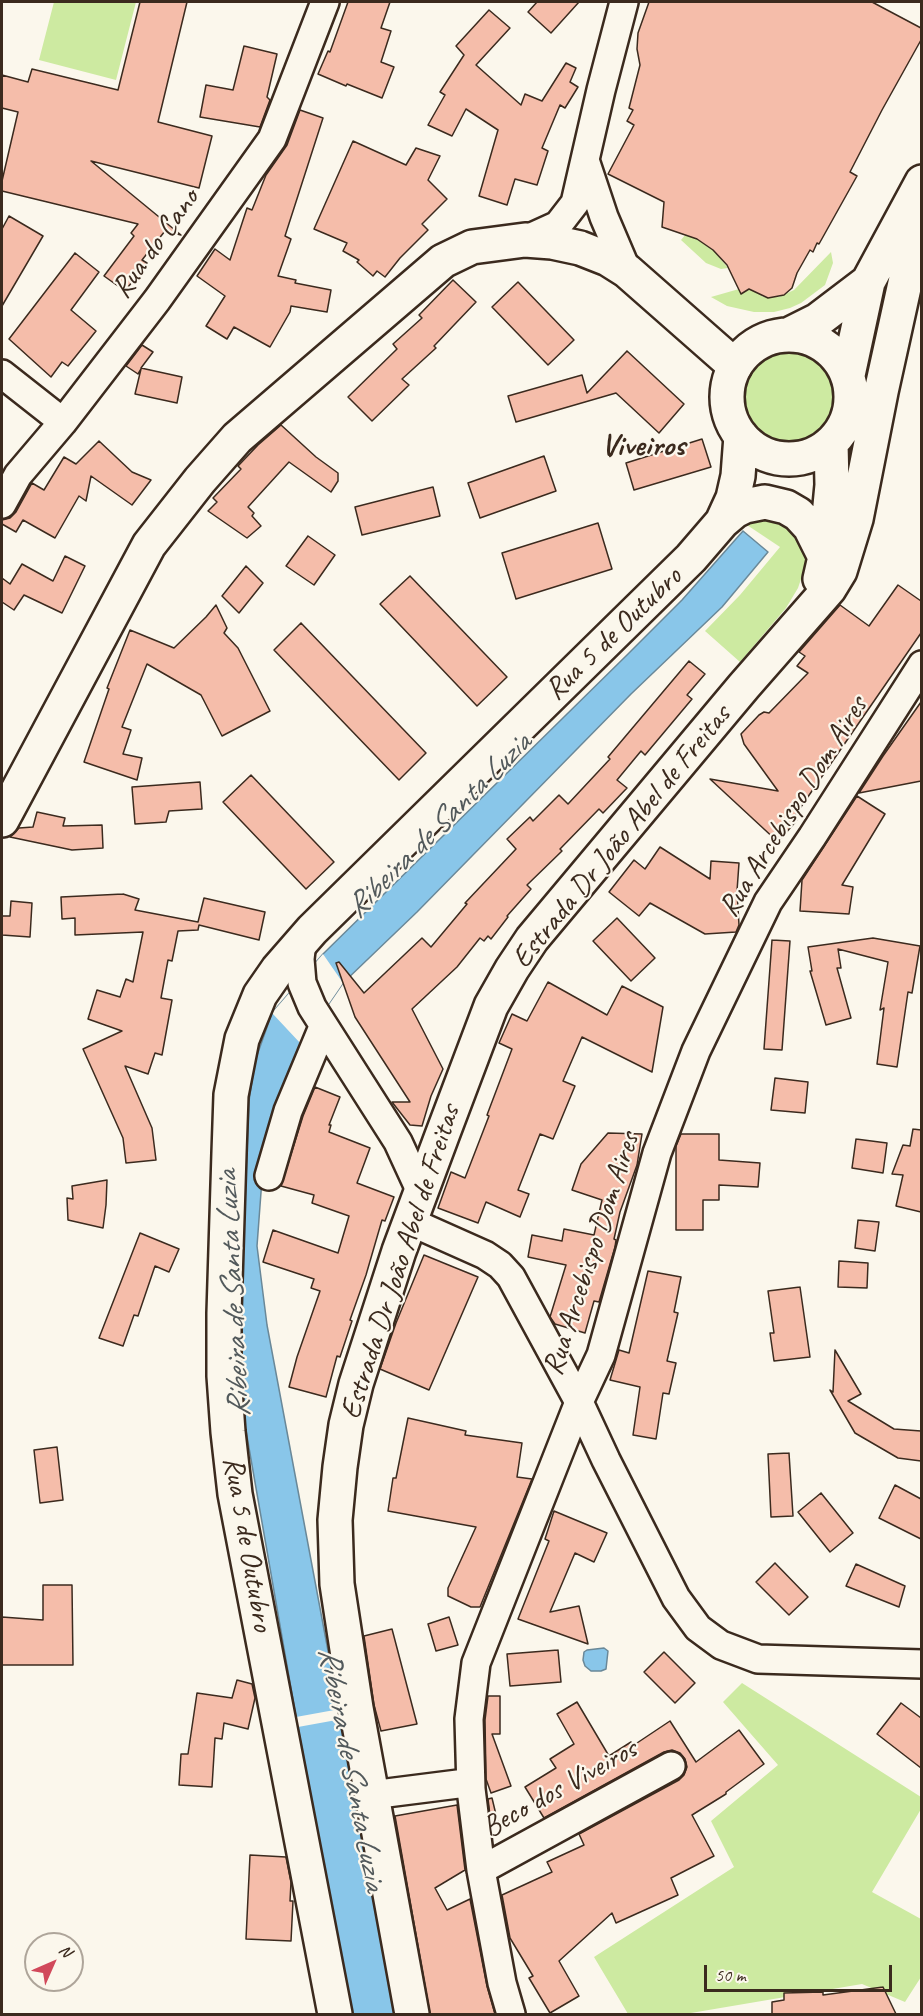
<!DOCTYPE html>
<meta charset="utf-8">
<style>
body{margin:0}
#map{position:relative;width:923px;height:2016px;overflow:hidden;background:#fbf7ec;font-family:Caveat,sans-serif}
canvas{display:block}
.frame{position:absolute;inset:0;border:3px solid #3b2a1e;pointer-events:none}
.north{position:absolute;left:24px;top:1932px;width:60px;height:60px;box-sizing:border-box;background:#fbf7ec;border:2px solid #aea59a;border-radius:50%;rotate:45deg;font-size:16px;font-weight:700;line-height:24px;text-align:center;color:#3b2a1e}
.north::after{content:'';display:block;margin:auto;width:21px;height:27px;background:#d1495b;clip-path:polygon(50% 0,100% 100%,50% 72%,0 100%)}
.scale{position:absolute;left:704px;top:1965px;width:188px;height:27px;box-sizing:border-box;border:3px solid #3b2a1e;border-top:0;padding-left:8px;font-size:18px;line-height:21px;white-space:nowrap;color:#3b2a1e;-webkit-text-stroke:4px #fbf7ec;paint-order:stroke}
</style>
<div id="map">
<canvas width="923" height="2016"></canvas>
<div class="frame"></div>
<div class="north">N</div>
<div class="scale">50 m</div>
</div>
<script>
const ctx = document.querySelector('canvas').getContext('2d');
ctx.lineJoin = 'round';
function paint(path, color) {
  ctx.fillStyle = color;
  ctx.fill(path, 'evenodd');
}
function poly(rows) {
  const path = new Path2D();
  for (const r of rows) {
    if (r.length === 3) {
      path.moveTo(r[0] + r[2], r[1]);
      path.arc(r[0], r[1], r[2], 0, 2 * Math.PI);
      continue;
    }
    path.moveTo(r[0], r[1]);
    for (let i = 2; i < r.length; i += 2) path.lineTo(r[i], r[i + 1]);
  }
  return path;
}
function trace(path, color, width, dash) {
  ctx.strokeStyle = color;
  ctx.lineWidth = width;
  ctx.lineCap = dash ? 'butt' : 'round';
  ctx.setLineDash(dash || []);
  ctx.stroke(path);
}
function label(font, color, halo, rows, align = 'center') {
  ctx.font = font + ' Caveat,sans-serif';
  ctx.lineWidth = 4.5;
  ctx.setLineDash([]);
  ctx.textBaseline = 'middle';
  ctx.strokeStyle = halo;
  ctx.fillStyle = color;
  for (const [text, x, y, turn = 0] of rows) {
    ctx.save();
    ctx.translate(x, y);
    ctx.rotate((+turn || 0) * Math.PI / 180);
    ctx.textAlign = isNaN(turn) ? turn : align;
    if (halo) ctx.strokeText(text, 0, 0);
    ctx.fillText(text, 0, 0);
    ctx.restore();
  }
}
paint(poly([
 [54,2,136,2,116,80,39,60],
 [686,234,697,239,713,250,728,268,721,269,706,263,681,240],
 [831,252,833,263,825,285,801,303,790,308,774,312,754,312,727,306,711,297,739,289,741,294,750,286,763,297,779,297,794,290],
 [788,396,45],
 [766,518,777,520,790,526,805,549,806,564,798,588,786,608,740,662,705,631,740,595,780,547,747,525],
 [742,1683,921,1797,921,1809,872,1892,921,1919,921,1977,905,2002,862,1984,685,2014,628,2014,594,1957,734,1867,711,1821,778,1765,723,1702]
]), '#cdeaa1');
const water = poly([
 [743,531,768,552,722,607,631,694,417,912,343,983,301,1044,268,1135,262,1179,257,1246,267,1325,396,2014,352,2014,296,1717,245,1425,241,1369,242,1279,249,1101,255,1061,272,1013,323,954,627,655,682,600,743,531],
 [604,1648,608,1651,606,1669,601,1671,591,1671,585,1666,583,1660,584,1652,587,1650,604,1648]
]);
paint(water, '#89c6e9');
trace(water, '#6a8898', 1.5);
paint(poly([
 [323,954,343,983,301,1044,272,1013],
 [340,1709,342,1719,298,1727,296,1717]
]), '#fbf7ec');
const building = poly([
 [140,2,187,2,158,122,212,136,199,188,91,161,181,235,165,231,142,260,147,263,125,291,104,276,134,236,131,233,138,224,2,191,2,181,18,112,2,108,2,75,28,82,32,69,118,90,140,2],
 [348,2,390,2,381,28,391,31,381,62,394,67,382,98,347,84,346,86,318,74,328,51,330,52,348,2],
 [537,2,579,2,551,33,528,12,537,2],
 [649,2,872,2,921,28,921,40,882,110,850,172,857,176,819,244,817,243,813,252,810,250,797,273,792,288,784,295,768,298,749,289,741,294,727,265,713,250,697,239,662,227,664,202,608,174,634,125,627,121,633,110,629,108,640,65,637,49,638,33,649,2],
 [489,10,510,28,476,65,521,105,525,94,542,101,566,63,576,68,570,82,578,87,565,108,560,105,542,148,548,151,537,185,515,179,507,205,479,196,498,130,466,109,452,136,428,125,445,95,440,92,464,55,456,46,489,10],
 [244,46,277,54,267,97,270,100,260,127,200,117,206,85,233,90,244,46],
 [300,110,323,118,285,236,291,239,278,276,296,280,295,283,331,290,327,312,291,306,290,312,270,347,234,327,227,339,206,326,225,296,197,276,215,249,230,260,247,208,252,210,266,175,287,145,300,110],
 [353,141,406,165,416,148,440,156,428,180,447,199,422,224,428,230,400,258,385,277,377,271,373,276,357,262,359,260,343,251,347,243,314,229,353,141],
 [9,216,43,236,2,306,2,229,9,216],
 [75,253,99,272,71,310,96,331,68,366,62,362,51,377,9,339,75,253],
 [453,280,476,302,434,346,436,348,402,379,409,385,372,421,348,397,397,349,393,344,422,318,419,315,453,280],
 [518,282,574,340,548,365,492,307,518,282],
 [142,345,153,352,141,368,182,377,177,403,135,394,141,369,138,374,126,366,142,345],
 [627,351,684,404,659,433,616,393,516,422,508,396,582,375,587,393,627,351],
 [281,425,316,457,338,473,338,481,331,492,289,462,248,507,254,513,252,516,261,526,247,538,208,511,217,502,213,498,241,469,238,466,258,445,281,425],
 [702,439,711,467,634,490,626,463,702,439],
 [99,441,132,472,151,480,132,505,91,476,86,501,79,496,55,538,23,520,16,532,2,524,2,520,10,518,16,512,32,483,44,490,64,457,76,464,99,441],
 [544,456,556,491,480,518,468,483,544,456],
 [433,487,440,516,362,535,355,507,433,487],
 [598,523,612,569,516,599,502,553,598,523],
 [308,536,335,555,314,585,286,566,308,536],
 [65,556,85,566,62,613,24,595,14,610,2,602,2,578,10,584,22,564,53,581,65,556],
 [246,566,263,583,239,613,222,596,246,566],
 [410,576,507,677,477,706,380,604,410,576],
 [898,585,921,601,921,633,794,817,797,820,778,842,710,779,778,791,744,744,741,734,759,715,764,712,769,713,808,673,797,666,805,656,799,652,840,605,869,626,898,585],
 [216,605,227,628,224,633,238,648,270,711,222,736,201,695,147,664,122,727,131,730,123,754,142,758,137,780,84,762,109,689,107,688,130,630,174,648,206,617,216,605],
 [301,623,426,753,399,780,274,650,301,623],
 [689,661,705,674,687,695,692,699,645,755,641,751,617,780,627,788,603,813,599,809,560,849,562,851,527,885,531,889,507,916,508,917,491,939,488,936,484,941,480,938,457,967,412,1009,443,1069,431,1096,422,1126,410,1125,392,1102,410,1102,355,1017,336,963,339,962,364,993,422,938,431,947,467,904,465,903,516,849,507,839,530,817,533,821,559,795,568,804,610,759,608,757,689,661],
 [921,702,921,781,859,793,883,756,921,702],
 [251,775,334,862,306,889,223,802,251,775],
 [200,782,202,809,169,811,166,822,135,824,132,787,200,782],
 [857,796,885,814,842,885,853,887,849,914,800,911,802,880,857,796],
 [37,812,65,818,63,826,102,825,103,848,72,850,10,837,19,828,33,827,37,812],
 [660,847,710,879,711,861,739,863,737,891,739,925,736,932,705,934,650,903,639,916,609,892,634,860,645,869,660,847],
 [123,894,139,899,135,910,198,922,204,898,265,912,259,940,199,925,198,930,178,931,172,961,168,960,161,998,172,1000,162,1055,155,1053,148,1074,125,1066,152,1128,156,1160,126,1163,123,1138,83,1049,122,1031,88,1019,97,990,120,997,126,979,133,982,143,932,75,935,75,918,62,919,61,897,123,894],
 [11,901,32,903,30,937,2,935,2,916,10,916,11,901],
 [617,918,655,958,631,981,593,941,617,918],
 [873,938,920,946,912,993,908,992,897,1067,877,1064,884,1008,880,1010,888,962,838,949,841,968,837,968,851,1018,826,1025,810,971,812,971,808,947,873,938],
 [772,940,790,941,782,1050,764,1049,772,940],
 [548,982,607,1015,622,986,663,1007,652,1072,582,1037,563,1081,575,1086,553,1139,540,1134,518,1190,529,1194,520,1217,486,1202,478,1223,438,1208,451,1172,465,1178,489,1116,487,1115,512,1049,499,1043,512,1014,527,1021,548,982],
 [775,1078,808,1082,805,1113,771,1110,775,1078],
 [315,1087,340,1097,329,1125,331,1125,329,1132,370,1148,357,1183,394,1197,385,1221,382,1220,366,1275,350,1320,352,1321,340,1357,337,1356,326,1397,289,1387,297,1357,320,1291,311,1288,314,1279,263,1262,273,1230,338,1253,349,1216,312,1203,314,1195,281,1186,303,1116,315,1087],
 [913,1129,921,1130,921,1212,896,1206,903,1175,892,1174,903,1145,910,1146,913,1129],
 [608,1133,642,1134,637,1165,620,1212,614,1239,616,1240,615,1247,599,1302,594,1301,585,1333,555,1324,550,1317,566,1265,528,1257,532,1235,562,1241,564,1229,594,1235,602,1200,572,1190,581,1164,608,1133],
 [681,1134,719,1134,719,1160,760,1163,758,1187,719,1185,719,1200,703,1200,703,1230,676,1230,676,1146,681,1134],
 [856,1139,887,1143,883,1173,852,1168,856,1139],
 [107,1180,106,1205,103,1228,68,1220,67,1198,73,1199,72,1186,107,1180],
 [858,1220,879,1222,875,1251,855,1248,858,1220],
 [140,1233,179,1249,169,1272,155,1266,138,1316,134,1315,123,1346,99,1338,140,1233],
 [424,1255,478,1277,429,1390,380,1369,396,1323,424,1255],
 [839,1261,868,1263,867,1288,838,1287,839,1261],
 [648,1271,681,1277,674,1312,678,1313,667,1361,676,1363,669,1394,663,1393,656,1439,633,1435,640,1387,610,1380,619,1350,629,1353,648,1271],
 [800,1287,810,1357,774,1361,770,1333,774,1333,768,1291,800,1287],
 [835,1350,861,1394,848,1401,894,1429,921,1431,921,1461,898,1458,855,1433,830,1390,833,1392,835,1350],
 [408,1418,466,1431,465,1435,522,1443,517,1477,532,1479,480,1607,471,1607,448,1596,448,1588,476,1527,388,1511,393,1478,396,1478,408,1418],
 [57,1447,63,1500,40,1503,34,1450,57,1447],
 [789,1453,793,1516,771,1517,768,1454,789,1453],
 [895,1485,921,1499,921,1539,879,1518,895,1485],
 [821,1493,853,1533,830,1552,798,1512,821,1493],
 [554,1511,607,1533,594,1562,575,1553,550,1612,579,1606,588,1644,518,1619,549,1541,545,1539,554,1511],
 [775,1563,808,1597,789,1615,756,1582,775,1563],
 [856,1564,905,1586,899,1607,846,1586,856,1564],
 [43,1585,72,1585,73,1665,2,1665,2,1617,43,1620,43,1585],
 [449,1617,458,1645,436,1651,428,1624,449,1617],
 [392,1629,417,1724,381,1731,374,1705,364,1636,392,1629],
 [558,1650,561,1682,510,1686,507,1654,558,1650],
 [664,1652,695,1683,675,1703,644,1672,664,1652],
 [237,1680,252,1684,255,1698,248,1729,224,1723,222,1739,215,1738,212,1787,179,1785,181,1754,188,1754,197,1693,232,1698,237,1680],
 [488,1696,500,1696,500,1734,492,1734,511,1786,491,1793,486,1779,485,1720,488,1696],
 [577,1702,609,1756,631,1742,634,1745,670,1721,696,1762,739,1730,764,1764,726,1792,726,1794,692,1815,714,1856,671,1878,678,1895,616,1923,612,1913,559,1961,579,1996,550,2013,529,1978,533,1976,510,1938,502,1895,552,1872,547,1862,584,1845,579,1834,679,1780,684,1775,687,1767,685,1759,680,1753,672,1750,664,1752,544,1818,525,1787,556,1768,550,1759,574,1744,557,1714,577,1702],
 [901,1703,921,1718,921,1768,877,1734,901,1703],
 [492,1798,498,1823,491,1824,488,1799,492,1798],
 [457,1805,465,1870,435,1888,447,1910,470,1899,487,1986,495,2014,430,2014,395,1816,457,1805],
 [250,1855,286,1857,291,1882,290,1901,293,1901,291,1941,246,1939,250,1855],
 [883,1987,896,2014,772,2014,772,2002,784,2000,784,1993,823,1992,823,1995,883,1987]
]);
paint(building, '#f5bdaa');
trace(building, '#3b2a1e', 1.5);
const minor = poly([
 [585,160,604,217,627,271],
 [525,240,558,225,575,203,601,90,624,2],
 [2,374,63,422],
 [2,504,18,475,63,422,157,300,272,139,325,2],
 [302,941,300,959,302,983,312,1007,398,1142,421,1192],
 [269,1176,288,1111,323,1027],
 [411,1222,485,1255,500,1265,511,1277,579,1402,606,1460,676,1598,698,1628,721,1645,758,1659,922,1664],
 [371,1795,458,1784,464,1785,471,1789],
 [481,1870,671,1766],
 [511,2014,502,1983,481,1870,471,1789,469,1719,476,1663,579,1402,601,1355,657,1153,696,1051,768,902,812,837,922,665]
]);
const tertiary = poly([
 [2,820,149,545,200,480,237,438,443,261,472,247,525,240,552,242,580,248,608,259,627,271,735,366]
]);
const secondary = poly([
 [790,334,818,320,868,282],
 [789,397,62],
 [848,375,868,282,922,182],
 [722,522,735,511,745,506,765,502,786,507,798,514,810,527,825,557],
 [820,579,825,557,832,485,831,443],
 [335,2014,235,1494,228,1432,224,1376,224,1313,229,1153,231,1095,242,1039,260,995,278,969,312,930,691,558,722,522,733,498,738,476,741,436],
 [412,2014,356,1708,337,1584,335,1520,340,1467,346,1425,356,1384,399,1251,443,1133,491,1006,512,969,532,939,744,686,829,589,840,571,856,519,881,392,907,274,922,218]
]);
trace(minor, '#3b2a1e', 32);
trace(tertiary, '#3b2a1e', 38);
trace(secondary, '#3b2a1e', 38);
trace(minor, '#fbf7ec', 27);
trace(tertiary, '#fbf7ec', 33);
trace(secondary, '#fbf7ec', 33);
label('30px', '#3b2a1e', '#fbf7ec', [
 ["Rua do Cano",156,244,-54],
 ["Rua 5 de Outubro",614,634,-44],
 ["Rua Arcebispo Dom Aires",794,807,-58],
 ["Estrada Dr João Abel de Freitas",622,837,-51],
 ["Rua Arcebispo Dom Aires",592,1254,-72],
 ["Estrada Dr João Abel de Freitas",401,1262,-72],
 ["Rua 5 de Outubro",247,1544,80],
 ["Beco dos Viveiros",560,1789,-29]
]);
label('bold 32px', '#3b2a1e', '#fbf7ec', [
 ["Viveiros",643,447]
]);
label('italic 32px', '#52595b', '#fbf7ec', [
 ["Ribeira de Santa Luzia",439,826,-45],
 ["Ribeira de Santa Luzia",234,1294,-93],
 ["Ribeira de Santa Luzia",351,1769,79]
]);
</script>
